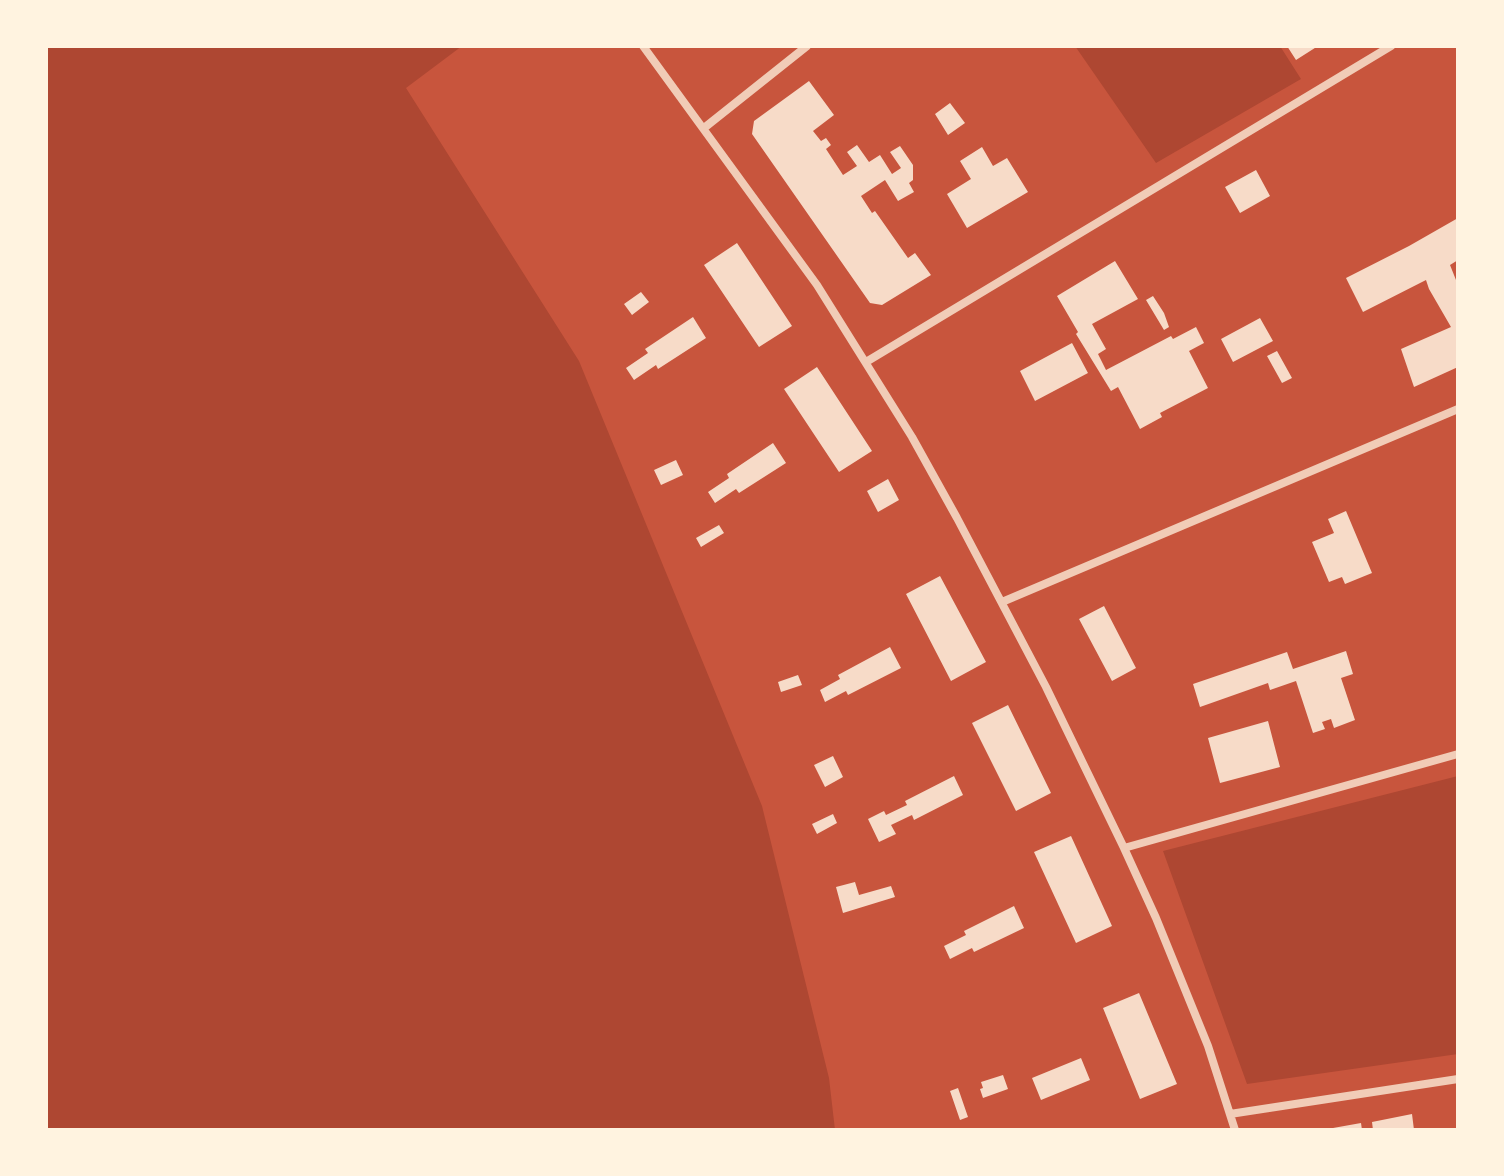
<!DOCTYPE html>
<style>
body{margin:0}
#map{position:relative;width:1504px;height:1176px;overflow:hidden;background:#c8553d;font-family:Raleway,sans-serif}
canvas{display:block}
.frame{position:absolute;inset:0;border:48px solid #fff3e0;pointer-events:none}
</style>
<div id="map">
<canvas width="1504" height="1176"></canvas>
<div class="frame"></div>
</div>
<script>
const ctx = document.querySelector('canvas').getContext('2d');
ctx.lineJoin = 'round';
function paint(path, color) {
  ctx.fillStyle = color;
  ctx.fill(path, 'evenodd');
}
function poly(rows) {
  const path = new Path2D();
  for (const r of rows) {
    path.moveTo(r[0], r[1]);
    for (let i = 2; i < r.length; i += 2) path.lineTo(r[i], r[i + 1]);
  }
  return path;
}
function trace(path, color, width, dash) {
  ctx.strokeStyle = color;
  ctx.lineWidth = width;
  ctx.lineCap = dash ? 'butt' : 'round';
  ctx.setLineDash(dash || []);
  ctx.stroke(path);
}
paint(poly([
 [46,46,462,46,406,88,579,361,762,806,829,1078,835,1130,46,1130],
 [1075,46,1280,46,1301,79,1156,163],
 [1458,776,1458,1054,1247,1084,1163,851]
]), '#ae4732');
paint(poly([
 [1287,46,1318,46,1296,60],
 [809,81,834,115,813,131,821,141,826,138,831,145,826,149,843,175,857,166,847,152,857,145,869,162,880,155,892,174,901,168,890,152,900,146,913,165,913,180,909,183,914,192,898,201,885,180,861,196,872,213,875,211,908,258,915,253,931,275,882,305,870,303,752,134,754,121],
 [950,103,965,123,948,135,935,114],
 [982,147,993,166,1007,158,1028,192,967,228,947,194,971,179,960,161],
 [1256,170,1270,196,1240,213,1225,187],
 [1458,218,1458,260,1450,265,1458,285,1458,367,1414,387,1401,349,1451,327,1429,289,1426,280,1363,312,1346,278,1409,246],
 [737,243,792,326,759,347,704,265],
 [1115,261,1138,299,1092,324,1106,349,1098,354,1106,370,1171,336,1173,339,1196,327,1204,343,1189,351,1208,388,1160,413,1162,417,1140,429,1118,387,1111,391,1076,334,1078,332,1057,296],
 [641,292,649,302,632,315,624,304],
 [1153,296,1164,313,1169,327,1164,330,1146,300],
 [693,317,706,338,658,369,656,365,634,380,626,368,648,353,645,349],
 [1260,318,1273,341,1233,362,1221,339],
 [1072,343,1088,373,1035,401,1020,371],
 [1277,351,1292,378,1282,383,1267,356],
 [817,367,872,451,839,472,784,389],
 [773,443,786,463,739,493,736,489,715,503,708,492,729,478,727,474],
 [676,460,683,475,661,485,654,470],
 [888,479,899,500,878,512,867,491],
 [1346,511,1372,573,1345,584,1342,577,1329,582,1312,542,1334,533,1328,519],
 [719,525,724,533,701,547,696,538],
 [940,576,986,662,951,681,906,594],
 [1104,606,1136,668,1112,681,1079,619],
 [890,647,901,668,848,695,846,691,825,702,820,690,840,679,838,675],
 [1346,651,1353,674,1341,678,1355,720,1334,728,1331,719,1322,722,1325,729,1313,733,1296,681,1270,690,1268,683,1200,707,1193,684,1287,652,1293,669],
 [798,675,802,685,781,692,778,682],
 [1008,705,1051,793,1016,811,972,723],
 [1268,721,1280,767,1220,783,1208,738],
 [833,756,843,777,825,787,814,765],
 [954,776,963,795,914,820,912,815,891,825,896,834,879,842,868,819,884,811,886,815,907,805,905,801],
 [833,814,837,823,817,834,812,824],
 [1071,836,1112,926,1076,943,1034,852],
 [855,882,859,895,891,886,895,897,843,913,836,887],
 [1014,906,1024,928,974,952,972,948,950,959,944,946,966,935,964,931],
 [1139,993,1177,1084,1140,1099,1103,1008],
 [1081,1058,1090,1080,1041,1100,1032,1078],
 [1003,1075,1008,1089,983,1098,980,1089,983,1088,981,1082],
 [958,1088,968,1117,960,1120,950,1091],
 [1412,1114,1414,1130,1373,1130,1372,1122],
 [1361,1123,1362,1130,1333,1130,1333,1128]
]), '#f7dbc8');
trace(poly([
 [643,46,817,285,912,437,957,518,1046,687,1124,848,1156,918,1208,1046,1235,1130],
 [704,128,807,46],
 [866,362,1391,46],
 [1002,602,1458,409],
 [1124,848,1458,754],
 [1230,1114,1458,1079]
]), '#f1ccb7', 8);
</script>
